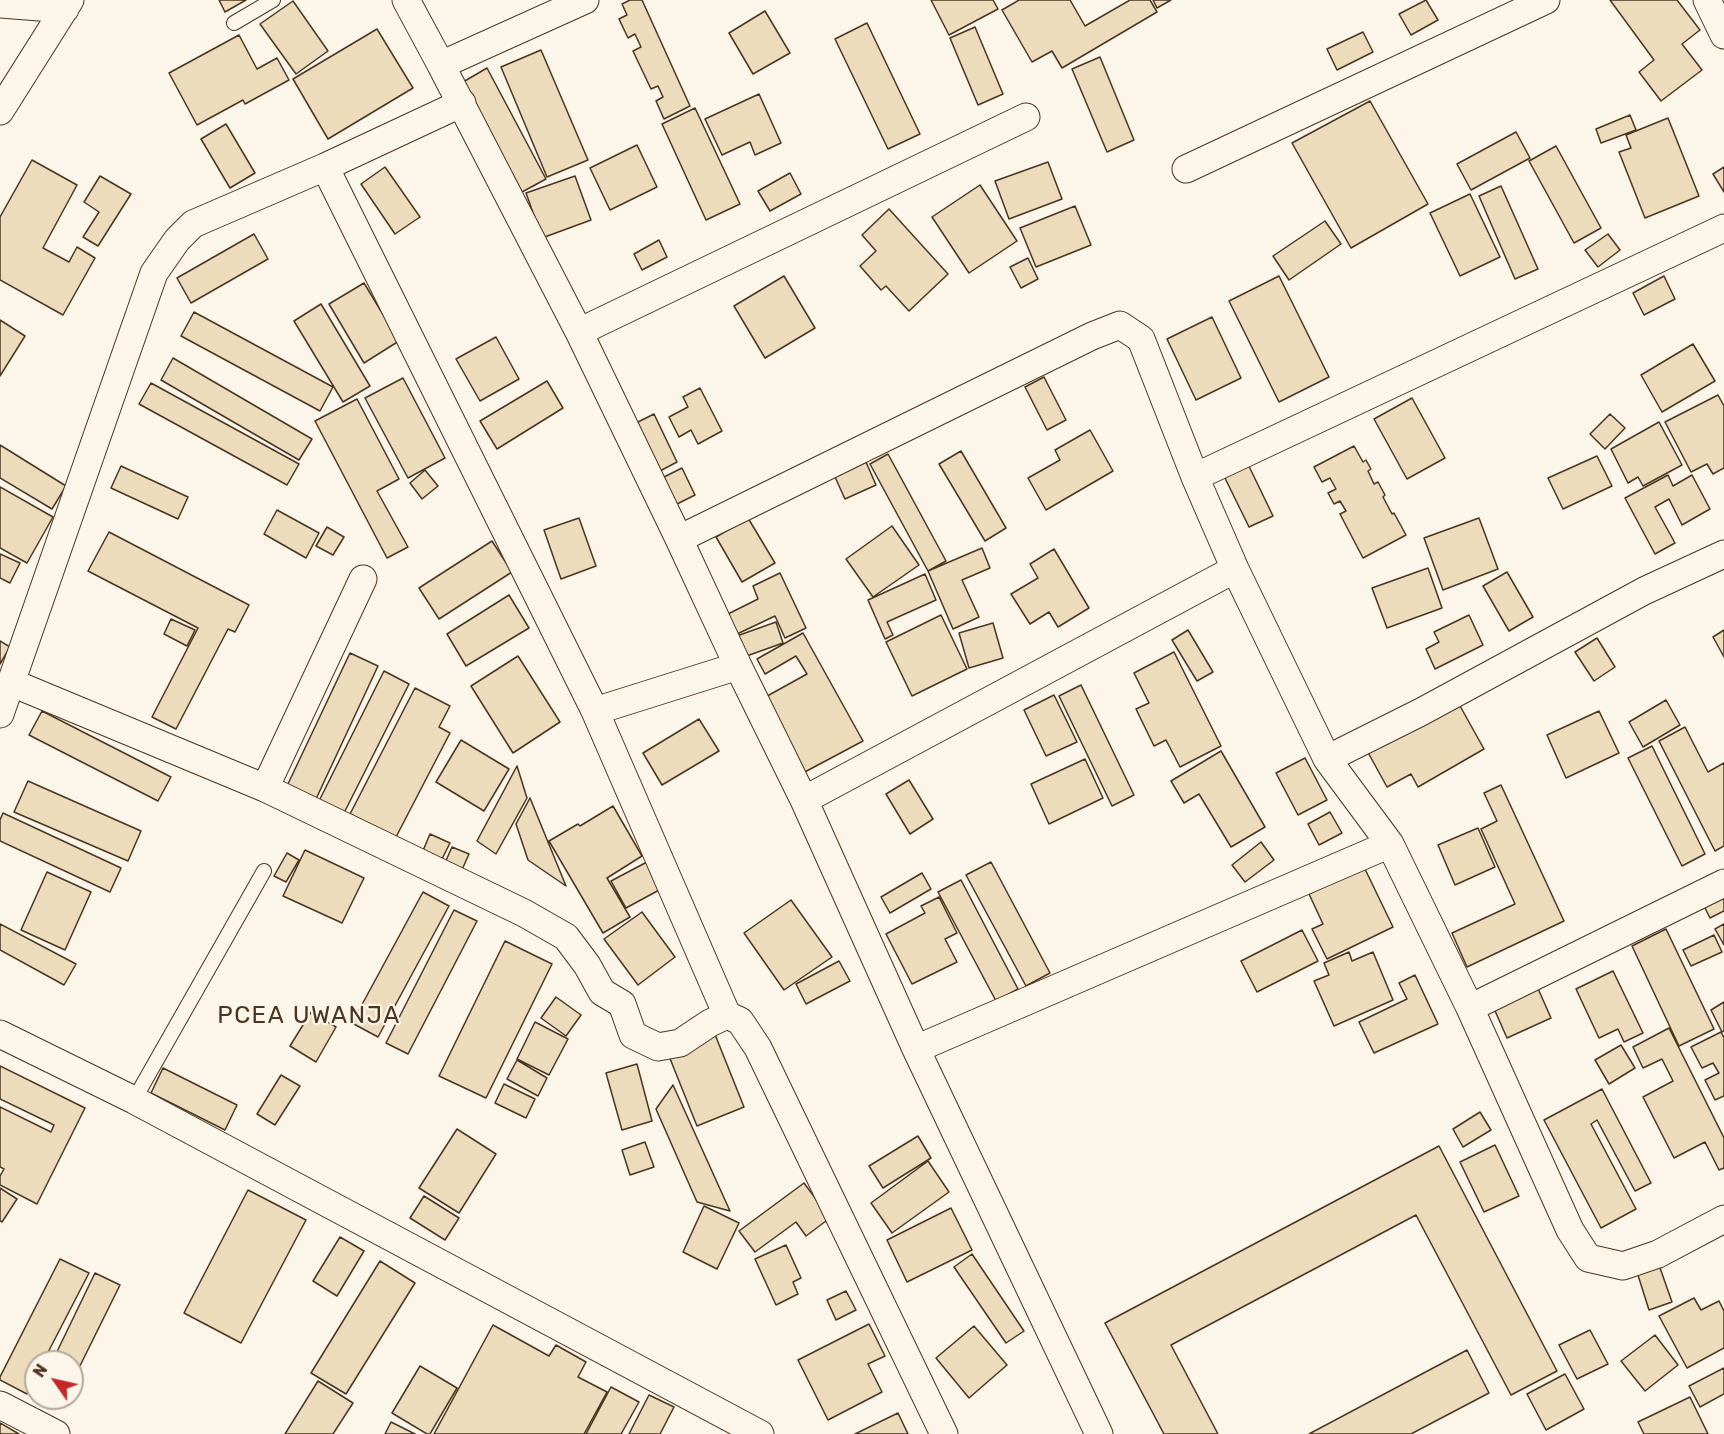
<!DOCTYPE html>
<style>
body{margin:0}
#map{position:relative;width:1724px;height:1434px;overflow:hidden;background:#fbf6e9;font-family:Rubik,sans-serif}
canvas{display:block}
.north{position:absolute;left:24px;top:1350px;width:60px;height:60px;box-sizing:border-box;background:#fbf6e9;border:2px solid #b4a999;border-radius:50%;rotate:304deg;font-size:16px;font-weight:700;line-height:24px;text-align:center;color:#4a3520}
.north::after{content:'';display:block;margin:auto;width:21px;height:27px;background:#c62828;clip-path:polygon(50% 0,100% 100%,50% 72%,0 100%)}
</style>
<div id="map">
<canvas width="1724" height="1434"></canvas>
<div class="north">N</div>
</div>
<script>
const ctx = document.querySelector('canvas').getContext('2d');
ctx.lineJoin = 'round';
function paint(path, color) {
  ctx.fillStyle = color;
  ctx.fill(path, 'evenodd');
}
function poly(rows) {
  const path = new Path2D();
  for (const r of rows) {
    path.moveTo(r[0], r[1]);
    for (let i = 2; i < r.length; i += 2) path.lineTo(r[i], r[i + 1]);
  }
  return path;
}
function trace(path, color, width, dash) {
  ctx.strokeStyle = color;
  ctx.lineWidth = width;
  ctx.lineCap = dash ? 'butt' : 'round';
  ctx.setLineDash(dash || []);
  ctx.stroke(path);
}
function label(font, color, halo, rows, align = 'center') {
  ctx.font = font + ' Rubik,sans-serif';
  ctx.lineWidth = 4.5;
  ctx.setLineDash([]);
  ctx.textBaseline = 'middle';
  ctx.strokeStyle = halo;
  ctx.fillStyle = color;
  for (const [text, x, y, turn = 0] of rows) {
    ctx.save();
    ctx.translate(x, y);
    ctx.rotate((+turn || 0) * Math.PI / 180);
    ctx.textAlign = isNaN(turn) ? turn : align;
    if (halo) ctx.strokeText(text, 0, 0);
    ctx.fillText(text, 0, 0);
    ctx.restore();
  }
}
const building = poly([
 [219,0,246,0,225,12,219,0],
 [630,0,642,0,690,106,664,119,656,101,663,97,658,86,651,89,633,51,641,47,635,34,628,38,619,19,627,15,622,4,630,0],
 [931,0,993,0,998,9,949,35,931,0],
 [1019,0,1070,0,1085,26,1130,0,1150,0,1157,12,1062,68,1052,51,1032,62,1002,10,1019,0],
 [1153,0,1171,0,1157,8,1153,0],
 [1426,0,1438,20,1411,35,1399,14,1426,0],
 [1610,0,1677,0,1700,30,1682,44,1702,70,1661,101,1639,72,1654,60,1610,0],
 [293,1,328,51,296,74,260,24,293,1],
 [765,11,790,53,753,74,729,33,765,11],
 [867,23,920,134,888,149,835,39,867,23],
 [975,27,1003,94,978,105,950,38,975,27],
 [377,29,413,88,328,139,293,79,377,29],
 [1363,32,1373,52,1337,70,1327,49,1363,32],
 [239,35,257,69,277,58,289,80,245,104,243,100,197,125,169,73,239,35],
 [541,50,588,160,547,177,501,67,541,50],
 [1100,57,1134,140,1107,152,1072,69,1100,57],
 [487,68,546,179,522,192,463,82,487,68],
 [759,94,781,143,755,155,750,142,722,155,705,119,759,94],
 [1370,101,1428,204,1351,248,1292,143,1370,101],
 [695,108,740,204,706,220,662,124,695,108],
 [1630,115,1636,130,1601,143,1596,129,1630,115],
 [1668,118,1699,196,1645,218,1619,152,1631,148,1626,135,1668,118],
 [226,124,255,173,230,188,201,139,226,124],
 [1516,132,1530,158,1471,190,1457,164,1516,132],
 [637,145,657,187,610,210,590,168,637,145],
 [1556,146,1601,228,1574,243,1529,161,1556,146],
 [32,160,77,185,43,248,69,262,77,247,95,258,63,315,0,280,0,217,32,160],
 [1048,162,1062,199,1009,219,995,181,1048,162],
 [385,167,420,217,395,234,361,184,385,167],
 [1724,167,1724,192,1713,174,1724,167],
 [790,173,801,194,770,211,758,191,790,173],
 [100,176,131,194,98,246,83,237,99,212,84,202,100,176],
 [575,176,591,220,542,238,526,193,575,176],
 [980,185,1017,241,969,273,932,217,980,185],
 [1501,186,1538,269,1515,279,1479,196,1501,186],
 [1470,194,1500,257,1460,276,1430,213,1470,194],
 [1075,206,1091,245,1036,267,1020,228,1075,206],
 [889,209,948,274,909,311,886,286,881,290,860,266,876,251,862,235,889,209],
 [1325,221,1341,244,1289,280,1273,256,1325,221],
 [254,234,268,259,191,303,177,278,254,234],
 [1608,234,1620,250,1598,267,1585,250,1608,234],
 [659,240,667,257,642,270,634,254,659,240],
 [1028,258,1038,279,1021,288,1010,267,1028,258],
 [784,276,815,328,765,358,734,306,784,276],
 [1279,276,1329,377,1279,402,1229,301,1279,276],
 [1664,276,1675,299,1644,315,1633,293,1664,276],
 [364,283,399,341,364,363,329,304,364,283],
 [321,304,370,386,343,402,294,321,321,304],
 [194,312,333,387,320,411,181,336,194,312],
 [1212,317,1241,378,1196,400,1167,339,1212,317],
 [0,320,25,336,0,376,0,320],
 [496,337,519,379,480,401,456,359,496,337],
 [1693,344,1715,381,1662,412,1641,375,1693,344],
 [173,358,312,439,299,460,161,380,173,358],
 [1044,377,1066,420,1047,430,1025,387,1044,377],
 [403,378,445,458,408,478,365,398,403,378],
 [547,381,563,408,497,449,480,421,547,381],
 [151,383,299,464,287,485,139,404,151,383],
 [700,388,722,431,698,444,691,430,679,437,669,417,688,407,683,397,700,388],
 [1718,395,1724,406,1724,468,1713,474,1707,464,1691,472,1665,422,1718,395],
 [1412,398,1445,458,1407,479,1374,419,1412,398],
 [357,399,399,479,377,491,408,547,387,558,315,421,357,399],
 [654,414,677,462,658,472,634,424,654,414],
 [1610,414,1625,428,1605,449,1590,434,1610,414],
 [1659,422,1682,465,1643,486,1638,477,1628,483,1611,449,1659,422],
 [1090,430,1113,471,1046,510,1028,478,1060,460,1055,450,1090,430],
 [0,445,66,486,52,509,0,478,0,445],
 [1354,446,1363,462,1366,460,1371,469,1368,471,1374,484,1378,482,1385,495,1383,497,1392,514,1394,513,1406,535,1363,558,1340,514,1346,511,1340,501,1334,504,1328,493,1336,489,1330,478,1322,482,1314,467,1354,446],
 [961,451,1006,528,985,541,939,464,961,451],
 [888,454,946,561,928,571,870,464,888,454],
 [1597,456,1612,486,1563,509,1548,478,1597,456],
 [1246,460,1273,516,1249,527,1222,472,1246,460],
 [866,462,876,485,845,499,835,477,866,462],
 [121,466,188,497,178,519,111,488,121,466],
 [682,468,695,495,673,506,660,479,682,468],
 [425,470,438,486,422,499,410,483,425,470],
 [1668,475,1673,486,1692,475,1710,509,1682,525,1669,499,1655,507,1675,543,1655,554,1625,498,1668,475],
 [0,487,53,517,27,563,0,548,0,487],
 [277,510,319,533,306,558,264,534,277,510],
 [579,518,596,566,561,579,544,530,579,518],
 [748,518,775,563,742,582,716,537,748,518],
 [1479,518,1498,569,1443,590,1424,538,1479,518],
 [892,526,919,565,873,597,846,559,892,526],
 [327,527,344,537,333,555,316,546,327,527],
 [109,532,249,605,235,632,228,629,176,729,152,717,198,628,88,571,109,532],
 [492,541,512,572,439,619,419,588,492,541],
 [982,548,990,568,962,580,979,617,953,629,928,571,982,548],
 [1054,549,1089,608,1058,627,1049,612,1030,624,1011,594,1038,578,1030,564,1054,549],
 [0,554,20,563,10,583,0,578,0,554],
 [1428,568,1442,608,1387,628,1372,588,1428,568],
 [1507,572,1533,617,1509,631,1483,586,1507,572],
 [780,573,806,628,785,638,775,616,735,635,726,615,758,599,753,586,780,573],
 [925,574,936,600,887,622,893,635,885,639,868,600,925,574],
 [509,595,529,628,466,666,447,634,509,595],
 [941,615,967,669,912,696,886,642,941,615],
 [1469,615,1483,645,1435,669,1426,649,1439,642,1434,632,1469,615],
 [171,619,195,630,187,646,164,634,171,619],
 [776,622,783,643,741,658,734,637,776,622],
 [993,623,1003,658,969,668,959,633,993,623],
 [1188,630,1213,672,1197,681,1172,640,1188,630],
 [1724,630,1724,657,1713,637,1724,630],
 [803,633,863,741,801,774,760,700,807,674,796,656,765,674,757,659,803,633],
 [1597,638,1615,667,1594,681,1575,652,1597,638],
 [0,641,10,647,0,664,0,641],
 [1174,652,1221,746,1180,767,1166,740,1154,746,1136,709,1149,703,1134,673,1174,652],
 [350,653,378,666,316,799,287,786,350,653],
 [518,656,560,722,513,753,471,686,518,656],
 [384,671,409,684,344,813,319,801,384,671],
 [1081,685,1134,795,1112,806,1059,696,1081,685],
 [415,688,450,706,439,727,450,733,396,837,350,814,415,688],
 [1054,695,1077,742,1046,756,1024,710,1054,695],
 [1455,697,1484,749,1418,787,1411,774,1387,787,1365,747,1455,697],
 [1666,700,1680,725,1643,747,1629,722,1666,700],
 [42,711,171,777,158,801,29,735,42,711],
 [1599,711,1619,753,1566,778,1547,735,1599,711],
 [699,719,719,751,662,785,643,753,699,719],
 [1685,727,1708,772,1724,763,1724,846,1715,851,1659,741,1685,727],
 [461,740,509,769,484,811,436,782,461,740],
 [1652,746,1705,854,1682,866,1628,758,1652,746],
 [1221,751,1265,827,1231,847,1199,794,1184,803,1171,781,1221,751],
 [1305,758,1327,800,1298,815,1276,773,1305,758],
 [1085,759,1103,798,1049,824,1031,784,1085,759],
 [517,766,527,798,496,854,477,841,517,766],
 [909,780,933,819,910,834,886,794,909,780],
 [28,781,141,831,128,861,14,812,28,781],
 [1501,785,1564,921,1467,967,1452,933,1515,904,1481,829,1497,821,1484,793,1501,785],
 [530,798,566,886,528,860,516,824,530,798],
 [613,806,642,856,607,878,630,917,603,933,549,841,578,824,580,826,613,806],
 [1330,812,1342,833,1319,845,1308,824,1330,812],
 [3,813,121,868,110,892,0,841,0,820,3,813],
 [1478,828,1495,867,1455,885,1438,845,1478,828],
 [430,834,450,843,441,861,422,853,430,834],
 [1261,842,1274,860,1245,882,1232,865,1261,842],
 [452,847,469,854,461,872,444,865,452,847],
 [305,850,364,878,342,923,283,896,305,850],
 [287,853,299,860,286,882,274,876,287,853],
 [647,862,661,889,626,908,611,881,647,862],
 [991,862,1050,973,1026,986,966,875,991,862],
 [1364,867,1393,927,1327,959,1312,929,1323,924,1309,894,1364,867],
 [47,872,91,892,65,950,21,930,47,872],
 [922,873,931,889,890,913,881,897,922,873],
 [961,880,1018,989,996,1001,938,892,961,880],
 [1724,891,1724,911,1710,918,1702,902,1724,891],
 [423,892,449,906,378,1037,352,1023,423,892],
 [939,897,957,933,945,939,957,962,912,984,886,934,925,913,921,906,939,897],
 [791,900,832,957,784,990,744,933,791,900],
 [454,910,477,921,408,1054,386,1043,454,910],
 [642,912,675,957,638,985,604,939,642,912],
 [0,924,76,964,64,985,0,950,0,924],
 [1724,924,1724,945,1715,929,1724,924],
 [1666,929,1714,1029,1679,1046,1632,946,1666,929],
 [1302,930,1318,961,1257,992,1241,961,1302,930],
 [1714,935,1722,952,1691,966,1683,950,1714,935],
 [505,941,552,964,486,1098,439,1076,505,941],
 [1349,952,1352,961,1373,952,1393,1000,1334,1026,1314,981,1329,975,1324,963,1349,952],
 [839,961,850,981,806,1004,796,984,839,961],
 [1613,971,1643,1033,1624,1042,1618,1029,1599,1038,1576,989,1613,971],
 [1415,975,1438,1024,1374,1053,1359,1022,1407,999,1399,983,1415,975],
 [1536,984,1551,1018,1507,1038,1492,1004,1536,984],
 [556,997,581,1015,566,1036,541,1018,556,997],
 [1724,1002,1724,1031,1722,1032,1711,1010,1724,1002],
 [311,1012,336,1027,316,1062,290,1046,311,1012],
 [535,1022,568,1039,549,1075,517,1059,535,1022],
 [1669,1028,1724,1138,1724,1168,1719,1170,1705,1142,1674,1158,1643,1097,1673,1081,1662,1059,1643,1068,1633,1047,1669,1028],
 [714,1032,744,1107,697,1126,667,1051,714,1032],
 [1721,1032,1724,1038,1724,1096,1715,1100,1705,1080,1719,1073,1713,1063,1702,1068,1691,1047,1721,1032],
 [1621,1045,1635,1068,1609,1084,1595,1060,1621,1045],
 [517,1060,547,1078,538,1096,507,1079,517,1060],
 [637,1064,652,1121,622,1130,606,1073,637,1064],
 [0,1066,85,1108,37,1204,0,1185,0,1176,4,1169,0,1167,0,1107,51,1132,54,1125,0,1099,0,1066],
 [163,1068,237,1105,225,1130,151,1093,163,1068],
 [281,1075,300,1086,275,1125,257,1114,281,1075],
 [504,1084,535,1099,526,1118,495,1103,504,1084],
 [673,1085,730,1211,697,1202,656,1109,673,1085],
 [1602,1089,1651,1183,1635,1191,1597,1120,1591,1124,1636,1209,1601,1228,1544,1120,1602,1089],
 [1480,1112,1491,1130,1463,1147,1453,1129,1480,1112],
 [457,1129,496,1154,459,1213,419,1188,457,1129],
 [918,1136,931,1158,883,1188,869,1166,918,1136],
 [645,1142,654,1167,630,1175,622,1150,645,1142],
 [1495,1145,1519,1196,1484,1212,1460,1162,1495,1145],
 [1439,1146,1557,1371,1511,1395,1416,1215,1171,1345,1218,1434,1164,1434,1105,1323,1439,1146],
 [928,1161,949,1192,892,1233,871,1203,928,1161],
 [804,1183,830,1218,806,1236,796,1222,755,1252,739,1231,804,1183],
 [0,1188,17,1199,2,1222,0,1221,0,1188],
 [248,1190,306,1220,241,1343,184,1313,248,1190],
 [424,1196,459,1218,445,1240,410,1218,424,1196],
 [704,1206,739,1223,717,1269,683,1252,704,1206],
 [951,1208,972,1250,907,1282,887,1240,951,1208],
 [340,1237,364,1251,337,1296,313,1281,340,1237],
 [786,1245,801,1278,793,1282,798,1294,776,1305,755,1259,786,1245],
 [972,1254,1024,1331,1006,1343,954,1267,972,1254],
 [60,1259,89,1273,43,1362,36,1362,36,1376,27,1394,0,1380,0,1377,60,1259],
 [380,1261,415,1283,346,1394,311,1373,380,1261],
 [1659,1265,1672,1302,1649,1310,1637,1272,1659,1265],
 [95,1273,120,1285,72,1382,72,1362,52,1362,95,1273],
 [846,1291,856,1310,836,1320,827,1300,846,1291],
 [1694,1298,1701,1310,1719,1301,1724,1311,1724,1348,1687,1368,1659,1316,1694,1298],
 [869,1324,885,1356,868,1364,882,1392,828,1420,798,1360,869,1324],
 [493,1325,549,1356,556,1345,586,1362,578,1377,607,1392,584,1434,434,1434,493,1325],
 [974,1326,1007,1365,969,1398,936,1358,974,1326],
 [1590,1330,1608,1364,1577,1379,1559,1345,1590,1330],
 [1655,1335,1678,1365,1645,1391,1621,1361,1655,1335],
 [1467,1350,1489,1393,1411,1434,1309,1434,1467,1350],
 [420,1366,457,1388,430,1434,427,1434,392,1413,420,1366],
 [1724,1368,1724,1394,1700,1407,1689,1386,1724,1368],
 [1565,1374,1584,1409,1546,1430,1527,1394,1565,1374],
 [318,1381,353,1403,333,1434,285,1434,318,1381],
 [611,1387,639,1402,621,1434,586,1434,611,1387],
 [649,1395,674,1407,660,1434,629,1434,649,1395],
 [1690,1397,1708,1434,1644,1434,1638,1422,1690,1397],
 [898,1413,908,1434,855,1434,898,1413],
 [391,1422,415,1434,385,1434,391,1422],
 [0,1423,19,1434,0,1434,0,1423]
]);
paint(building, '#ecdcbc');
trace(building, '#4a3520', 1.5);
const lane = poly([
 [234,23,273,0],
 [134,1100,264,871]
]);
const street = poly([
 [406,0,441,65,585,0],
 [1707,0,1724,35],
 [0,4,65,9],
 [441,65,579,332,679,539,738,666,804,800,916,1049,1099,1434],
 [0,111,70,0],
 [325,167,595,711,727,1015],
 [1186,169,1546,0],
 [579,332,1026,117],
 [1195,477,1724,228],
 [679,539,1092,336,1120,325,1141,339,1195,477,1235,569,1327,759,1390,844,1470,1008,1570,1230,1588,1258,1623,1266,1658,1254,1724,1219],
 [10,682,265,788,524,913,566,937,587,965,602,992,622,1004,633,1035,658,1047,680,1043,710,1023,727,1015,740,1021,758,1048,944,1434],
 [595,711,738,666],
 [0,714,154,273,177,240,193,224,325,167,462,103],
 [1327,759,1421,712,1644,591,1724,554],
 [265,788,363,579],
 [804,800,1235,569],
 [1470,1008,1724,883],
 [0,1034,134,1100,760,1434],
 [916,1049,1390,844],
 [0,1405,56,1434]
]);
trace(lane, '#4a3520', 16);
trace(street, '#4a3520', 29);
trace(lane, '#fbf6e9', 14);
trace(street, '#fbf6e9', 27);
ctx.letterSpacing = '1.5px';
label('24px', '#4a3520', '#fbf6e9', [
 ["PCEA UWANJA",309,1016]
]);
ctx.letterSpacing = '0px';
</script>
